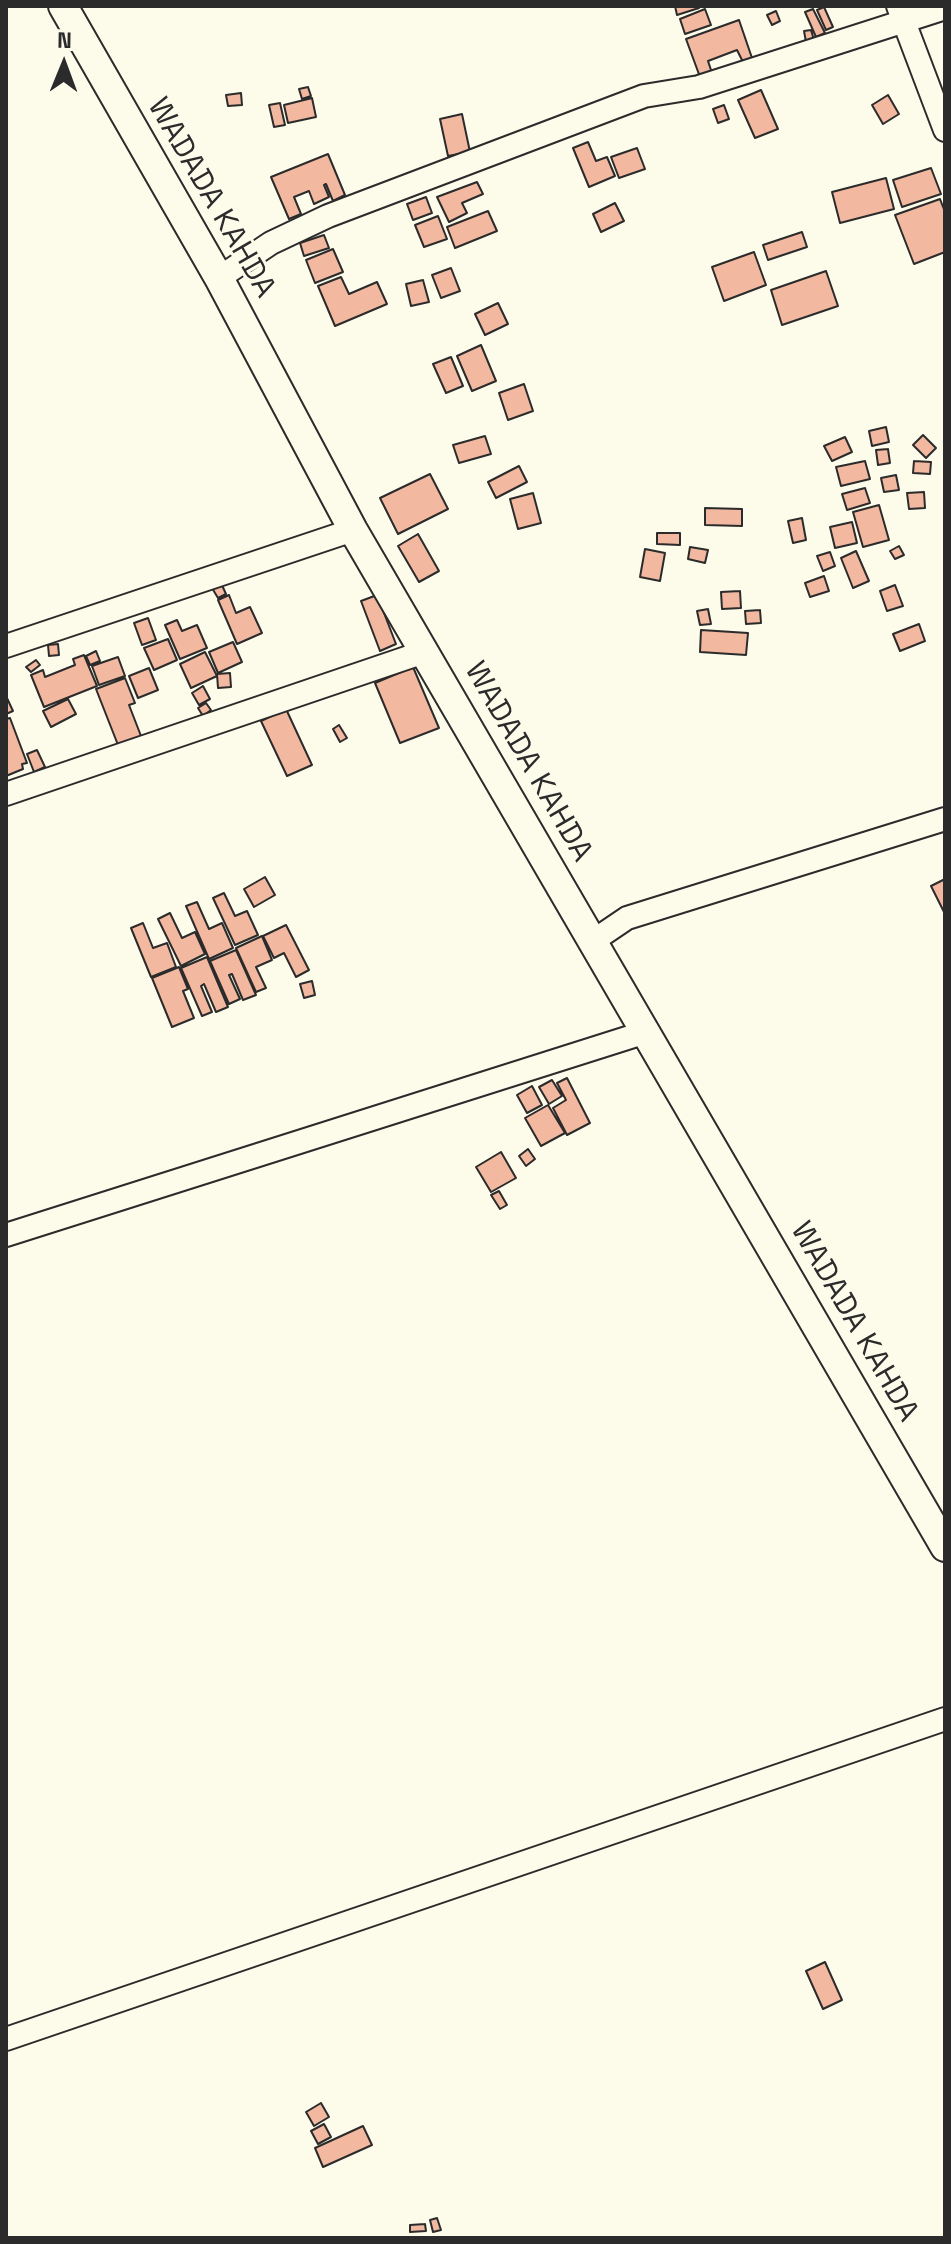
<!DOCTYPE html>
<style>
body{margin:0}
#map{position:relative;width:951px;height:2244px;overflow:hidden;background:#fdfbea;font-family:"Space Grotesk",sans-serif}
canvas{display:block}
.frame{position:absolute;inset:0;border:8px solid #2b2b2b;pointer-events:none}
.north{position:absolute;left:24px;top:24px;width:80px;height:80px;-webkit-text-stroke:6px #fdfbea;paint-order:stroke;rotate:1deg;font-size:22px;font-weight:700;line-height:32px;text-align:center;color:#2b2b2b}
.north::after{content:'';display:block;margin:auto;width:28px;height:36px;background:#2b2b2b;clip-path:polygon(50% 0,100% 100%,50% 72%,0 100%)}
</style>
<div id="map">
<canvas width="951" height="2244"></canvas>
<div class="frame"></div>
<div class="north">N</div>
</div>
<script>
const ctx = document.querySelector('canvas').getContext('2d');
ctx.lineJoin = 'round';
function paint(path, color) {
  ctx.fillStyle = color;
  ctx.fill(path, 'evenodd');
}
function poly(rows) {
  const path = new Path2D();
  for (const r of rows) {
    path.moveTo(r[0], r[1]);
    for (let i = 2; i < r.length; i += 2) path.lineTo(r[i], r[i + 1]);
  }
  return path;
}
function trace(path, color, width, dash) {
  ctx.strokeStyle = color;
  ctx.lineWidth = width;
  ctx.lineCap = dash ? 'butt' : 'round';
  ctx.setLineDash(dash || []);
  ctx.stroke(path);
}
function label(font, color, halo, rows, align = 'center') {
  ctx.font = font + ' "Space Grotesk",sans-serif';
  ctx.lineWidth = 6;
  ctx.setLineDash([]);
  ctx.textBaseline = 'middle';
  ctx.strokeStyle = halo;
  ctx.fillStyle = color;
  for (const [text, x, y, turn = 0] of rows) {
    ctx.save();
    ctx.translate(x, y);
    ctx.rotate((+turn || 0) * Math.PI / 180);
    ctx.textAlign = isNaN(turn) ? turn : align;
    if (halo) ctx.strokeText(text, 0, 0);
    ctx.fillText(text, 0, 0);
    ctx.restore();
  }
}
const building = poly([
 [675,6,699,6,699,8,677,15,675,6],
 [824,7,833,27,826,30,817,10,824,7],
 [705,9,711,25,685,34,680,19,705,9],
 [813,9,825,33,816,37,805,12,813,9],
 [776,11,780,21,772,25,767,15,776,11],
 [739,20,752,58,743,62,737,50,708,61,712,73,700,77,686,39,739,20],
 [811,30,814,40,806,42,804,31,811,30],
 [308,87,311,96,302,99,299,89,308,87],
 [761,90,778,129,755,138,738,100,761,90],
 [241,93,242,105,228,106,226,95,241,93],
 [888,95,899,114,883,124,872,105,888,95],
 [312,98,316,117,288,123,284,105,312,98],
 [280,103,285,125,274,127,269,105,280,103],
 [724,105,729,119,718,123,713,109,724,105],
 [462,114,470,152,448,156,440,119,462,114],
 [588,142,596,161,607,157,615,176,589,187,573,148,588,142],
 [637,148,645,169,619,178,611,157,637,148],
 [328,154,345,195,333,201,326,184,324,185,329,197,314,204,309,191,294,197,301,214,289,219,271,177,328,154],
 [931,168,941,194,902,207,893,180,931,168],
 [886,178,894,209,840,223,832,192,886,178],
 [477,182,483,194,462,203,467,213,449,222,437,197,477,182],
 [426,197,432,213,413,220,407,204,426,197],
 [940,199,945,212,945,252,914,264,895,215,940,199],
 [615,203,624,221,601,232,593,214,615,203],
 [488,211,497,231,455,248,447,227,488,211],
 [438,216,447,239,424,247,415,225,438,216],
 [802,232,807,247,768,260,763,245,802,232],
 [324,235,329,248,304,256,300,243,324,235],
 [333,249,343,272,315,283,306,260,333,249],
 [754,252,766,285,724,301,712,267,754,252],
 [451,268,460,291,441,298,432,275,451,268],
 [826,271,838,306,782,325,771,290,826,271],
 [341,277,349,294,377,282,387,304,335,326,318,286,341,277],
 [423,280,429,302,411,306,406,284,423,280],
 [498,303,508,324,485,335,475,314,498,303],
 [481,345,496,381,472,391,457,356,481,345],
 [451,357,463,386,446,393,433,364,451,357],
 [524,384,533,411,508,420,499,393,524,384],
 [886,427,889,442,872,446,869,431,886,427],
 [923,435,936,448,926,458,913,445,923,435],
 [485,436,491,454,459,463,453,445,485,436],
 [845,437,852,452,832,461,824,446,845,437],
 [888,449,890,463,878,465,876,450,888,449],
 [865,461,870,479,841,486,836,467,865,461],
 [914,461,931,462,930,474,913,473,914,461],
 [519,466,527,482,496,498,488,482,519,466],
 [430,474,448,509,398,534,380,498,430,474],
 [896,475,899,490,884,492,881,478,896,475],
 [865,488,870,503,847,510,842,494,865,488],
 [924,492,925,508,909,509,907,493,924,492],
 [533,493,541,523,518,529,510,499,533,493],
 [879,505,889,540,863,547,853,512,879,505],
 [705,508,742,509,742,526,705,525,705,508],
 [802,518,806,540,793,543,788,521,802,518],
 [852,522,857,543,835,548,830,527,852,522],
 [657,533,680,533,680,545,657,544,657,533],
 [418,534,439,571,419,582,398,546,418,534],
 [899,546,904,555,895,559,890,551,899,546],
 [690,547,708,550,705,563,688,559,690,547],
 [645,549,665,553,660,581,640,577,645,549],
 [856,551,869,581,853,588,841,558,856,551],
 [830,552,835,566,823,571,817,556,830,552],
 [824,576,829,591,810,597,805,583,824,576],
 [221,583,226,594,218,598,212,588,221,583],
 [895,585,903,606,887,611,880,591,895,585],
 [740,591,741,608,722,609,721,592,740,591],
 [229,595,236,613,250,607,262,633,237,644,218,600,229,595],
 [377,595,396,644,380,651,361,601,377,595],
 [708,609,711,624,700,625,697,611,708,609],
 [760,610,761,623,746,624,745,611,760,610],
 [148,618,156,640,142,645,134,623,148,618],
 [177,620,182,631,197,625,207,648,180,659,165,625,177,620],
 [919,624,925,641,900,651,893,634,919,624],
 [701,630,748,633,746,655,700,652,701,630],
 [168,639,177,660,154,670,144,648,168,639],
 [233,642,242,662,218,673,209,652,233,642],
 [58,644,59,655,49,656,48,645,58,644],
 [96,651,100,661,90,665,86,656,96,651],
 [205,652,217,676,191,688,180,664,205,652],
 [84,655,97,686,44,707,31,675,43,670,45,677,75,665,73,659,84,655],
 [118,657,125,676,99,685,92,666,118,657],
 [36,660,40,665,31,672,26,667,36,660],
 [413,667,439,728,400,743,375,683,413,667],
 [149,668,158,690,138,698,129,676,149,668],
 [230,673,231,687,218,688,217,674,230,673],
 [125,678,135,703,129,705,141,736,118,745,96,689,125,678],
 [203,686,210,699,199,705,192,693,203,686],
 [6,696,13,711,6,714,6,696],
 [68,699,76,714,51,727,43,711,68,699],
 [206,703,211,710,203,716,198,708,206,703],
 [286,709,312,765,287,776,261,721,286,709],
 [10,718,27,763,22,764,23,769,6,776,6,719,10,718],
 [339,725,347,738,340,742,333,729,339,725],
 [37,750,45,767,34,772,27,754,37,750],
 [265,877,275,895,254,907,244,889,265,877],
 [945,879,945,914,931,886,945,879],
 [224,893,235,916,247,911,258,935,235,945,213,898,224,893],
 [197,902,209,929,222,923,233,948,209,959,186,906,197,902],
 [170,913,182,938,195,932,205,954,181,966,158,919,170,913],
 [143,923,153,948,167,943,176,967,151,977,131,928,143,923],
 [286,925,309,970,296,977,284,953,274,958,263,936,286,925],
 [262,936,272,960,256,967,266,988,256,992,236,948,262,936],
 [236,950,256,995,243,1000,232,974,229,975,240,999,229,1004,210,961,236,950],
 [207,957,228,1007,216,1012,204,984,201,986,212,1012,202,1016,181,968,207,957],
 [179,967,188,989,183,991,194,1018,172,1027,152,978,179,967],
 [312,981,315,995,304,998,300,984,312,981],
 [567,1078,590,1123,567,1135,553,1108,566,1100,557,1083,567,1078],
 [552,1080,562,1096,549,1104,539,1087,552,1080],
 [532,1086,542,1105,527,1113,517,1095,532,1086],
 [548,1105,565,1133,541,1146,525,1118,548,1105],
 [528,1149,535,1159,526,1166,519,1156,528,1149],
 [501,1152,516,1178,491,1192,476,1167,501,1152],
 [499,1191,507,1205,500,1209,491,1195,499,1191],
 [825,1962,842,2000,823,2009,806,1971,825,1962],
 [321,2103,329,2117,314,2126,306,2112,321,2103],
 [324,2124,331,2137,318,2144,311,2131,324,2124],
 [363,2126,372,2145,323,2167,315,2148,363,2126],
 [437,2218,441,2230,433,2232,430,2220,437,2218],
 [425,2224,426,2231,410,2232,410,2225,425,2224]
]);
paint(building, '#f2b8a0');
trace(building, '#2b2b2b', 2);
const minor = poly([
 [898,6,945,130],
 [219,278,271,243,328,216,644,96,699,87,945,8],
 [6,646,353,530],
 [6,794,424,652],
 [593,941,627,918,945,819],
 [6,1235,646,1032],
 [6,2039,945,1719]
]);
const major = poly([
 [63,6,219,278,353,530,945,1547]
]);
trace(minor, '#2b2b2b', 26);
trace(major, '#2b2b2b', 32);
trace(minor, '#fdfbea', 22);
trace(major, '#fdfbea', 28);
label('30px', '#2b2b2b', '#fdfbea', [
 ["WADADA KAHDA",211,198,60],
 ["WADADA KAHDA",528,762,60],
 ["WADADA KAHDA",854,1322,60]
]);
</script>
